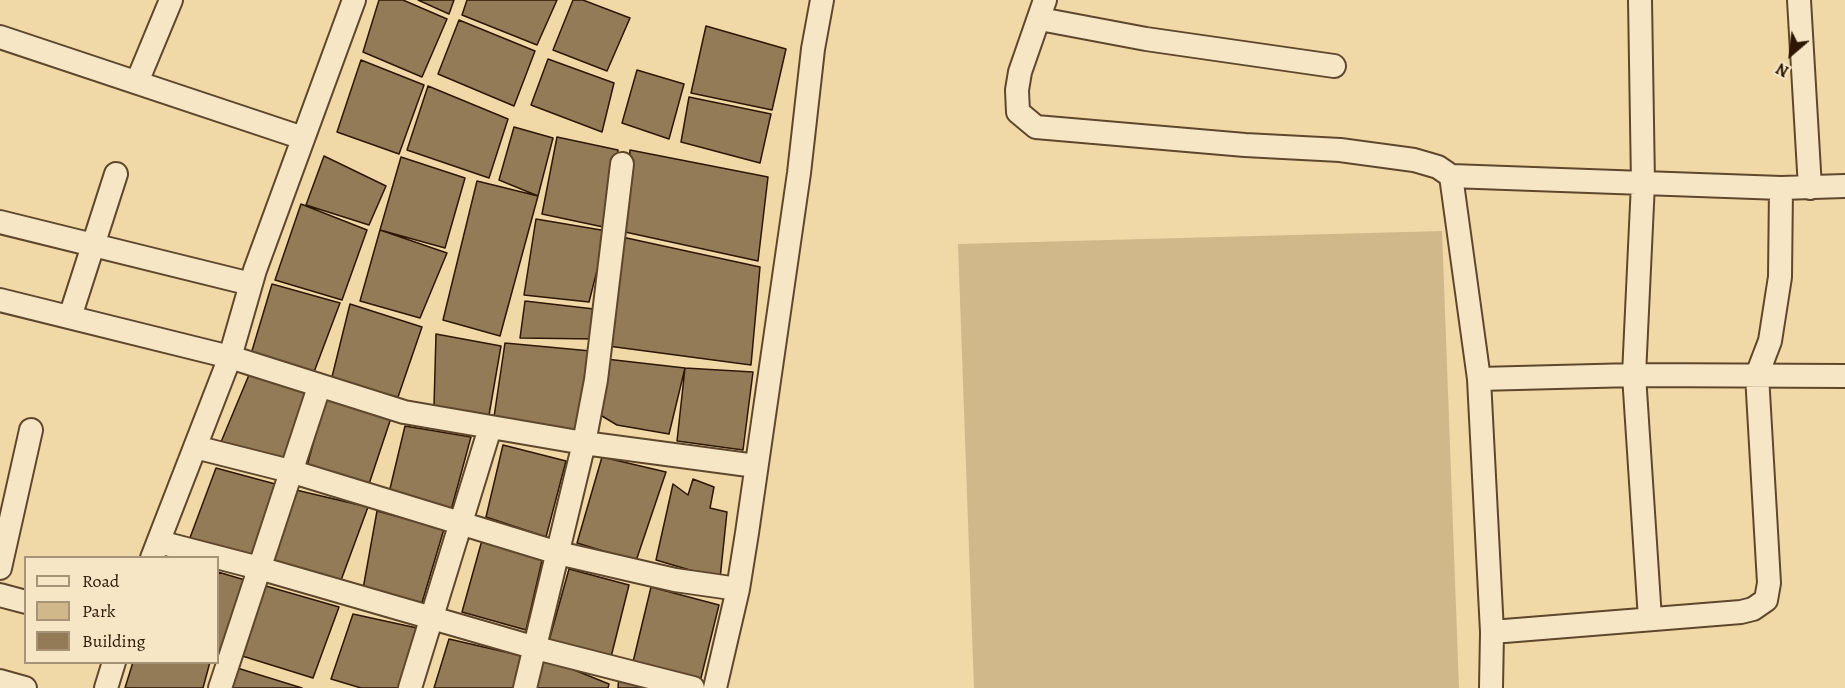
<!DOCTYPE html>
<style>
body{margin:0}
#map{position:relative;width:1845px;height:688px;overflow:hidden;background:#f1d9a7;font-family:Alegreya,serif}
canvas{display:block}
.legend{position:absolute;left:24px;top:556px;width:195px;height:108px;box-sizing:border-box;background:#f6e6c6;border:2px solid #a69378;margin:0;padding:8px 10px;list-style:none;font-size:18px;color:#2d1603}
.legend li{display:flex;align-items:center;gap:12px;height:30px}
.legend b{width:30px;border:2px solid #a69378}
.north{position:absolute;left:1761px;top:24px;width:60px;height:60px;-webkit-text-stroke:4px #f6e6c6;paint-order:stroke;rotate:208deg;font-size:16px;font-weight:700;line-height:24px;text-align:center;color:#2d1603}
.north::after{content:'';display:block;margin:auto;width:21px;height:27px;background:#2d1603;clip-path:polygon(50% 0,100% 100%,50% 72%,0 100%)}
</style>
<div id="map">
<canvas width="1845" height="688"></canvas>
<ul class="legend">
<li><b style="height:8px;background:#f6e6c6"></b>Road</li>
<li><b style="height:16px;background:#d0b88b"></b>Park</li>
<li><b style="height:16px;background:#937b58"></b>Building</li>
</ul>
<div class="north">N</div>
</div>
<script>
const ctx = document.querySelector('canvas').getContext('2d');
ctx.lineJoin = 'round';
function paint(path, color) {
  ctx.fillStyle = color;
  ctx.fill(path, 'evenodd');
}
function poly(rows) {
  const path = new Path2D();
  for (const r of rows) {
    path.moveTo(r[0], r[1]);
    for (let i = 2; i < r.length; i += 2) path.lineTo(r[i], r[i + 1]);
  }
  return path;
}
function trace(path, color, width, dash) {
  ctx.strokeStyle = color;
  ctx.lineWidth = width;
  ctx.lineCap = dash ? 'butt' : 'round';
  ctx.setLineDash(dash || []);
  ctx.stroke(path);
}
paint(poly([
 [1442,231,1459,688,974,688,958,244]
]), '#d0b88b');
const building = poly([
 [379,0,403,0,447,19,422,77,363,52,379,0],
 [418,0,454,0,449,14,418,0],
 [467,0,557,0,537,45,462,15,467,0],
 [573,0,583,0,630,18,607,71,553,50,573,0],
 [459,20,535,51,514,106,438,74,459,20],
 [706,26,786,49,772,110,691,93,706,26],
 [548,59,614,83,602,132,531,105,548,59],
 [361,60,424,85,399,154,337,132,361,60],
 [637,70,684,84,669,139,622,123,637,70],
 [428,86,508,119,489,178,407,150,428,86],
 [689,97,771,114,760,163,681,142,689,97],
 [514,127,553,138,538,196,499,180,514,127],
 [557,137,618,150,608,228,542,214,557,137],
 [630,150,768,177,758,261,625,232,630,150],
 [324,156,386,186,369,225,306,205,324,156],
 [401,157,465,178,445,248,380,230,401,157],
 [477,181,538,196,500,336,443,320,477,181],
 [301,204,367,230,342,300,275,280,301,204],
 [536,219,607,231,589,302,524,295,536,219],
 [380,230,447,253,420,318,360,301,380,230],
 [622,237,760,267,751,365,608,346,622,237],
 [272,284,340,303,314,372,251,354,272,284],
 [525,301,594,309,596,339,520,338,525,301],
 [350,304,422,327,398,397,331,381,350,304],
 [436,334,501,346,489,415,434,406,436,334],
 [505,343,591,351,578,432,494,417,505,343],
 [606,359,685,368,669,434,617,425,597,413,606,359],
 [685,368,753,372,743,450,677,441,685,368],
 [251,370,310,393,282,466,221,442,251,370],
 [326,397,391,418,369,484,307,466,326,397],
 [405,426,471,437,450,514,388,497,405,426],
 [503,445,566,461,546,537,486,517,503,445],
 [602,457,666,472,636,561,577,543,602,457],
 [216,468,279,485,250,564,188,543,216,468],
 [693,479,714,487,710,508,727,512,720,579,656,560,673,484,688,495,693,479],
 [296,490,368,507,340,583,271,565,296,490],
 [377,511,444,529,421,606,363,589,377,511],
 [484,533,544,552,526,630,462,612,484,533],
 [569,569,629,585,611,657,549,641,569,569],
 [218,572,245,580,220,654,218,653,218,572],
 [266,586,339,607,313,678,239,655,266,586],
 [651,587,719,605,699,686,633,662,651,587],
 [353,614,417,628,399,688,361,688,331,679,353,614],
 [449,639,527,657,519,688,434,688,449,639],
 [542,657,609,684,608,688,535,688,542,657],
 [133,662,210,662,203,688,125,688,133,662],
 [234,667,302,688,227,688,234,667],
 [619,675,658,688,618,688,619,675]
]);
paint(building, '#937b58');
trace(building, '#2d1603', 1.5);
const minor = poly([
 [1045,0,1020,72,1017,90,1018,112,1036,127,1245,145,1340,150,1414,160,1438,167,1451,176,1479,379,1492,632,1491,688],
 [1640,0,1643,183,1634,375,1650,619],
 [1799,0,1810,188],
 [1040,19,1146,39,1334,66],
 [0,37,303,138],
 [137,82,171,0],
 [1451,176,1781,188,1845,186],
 [0,222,251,284],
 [0,300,230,357,404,412,584,443,756,466],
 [70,317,116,174],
 [1479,379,1634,375,1845,376],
 [195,447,290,471,558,553,675,580,738,589],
 [159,542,259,568,536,648,693,688],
 [152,558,230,357,255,270,354,0],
 [0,568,31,430],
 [0,595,26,602],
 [1492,632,1741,612,1753,609,1766,600,1769,583,1757,375,1770,341,1780,277,1781,188],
 [0,681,25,688],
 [106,688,114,662],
 [220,688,319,387],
 [410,688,490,428],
 [525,688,584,443,596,380,622,164],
 [715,688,738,589,747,533,799,173,813,49,822,0]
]);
trace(minor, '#5e472c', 26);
trace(minor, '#f6e6c6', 22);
</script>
